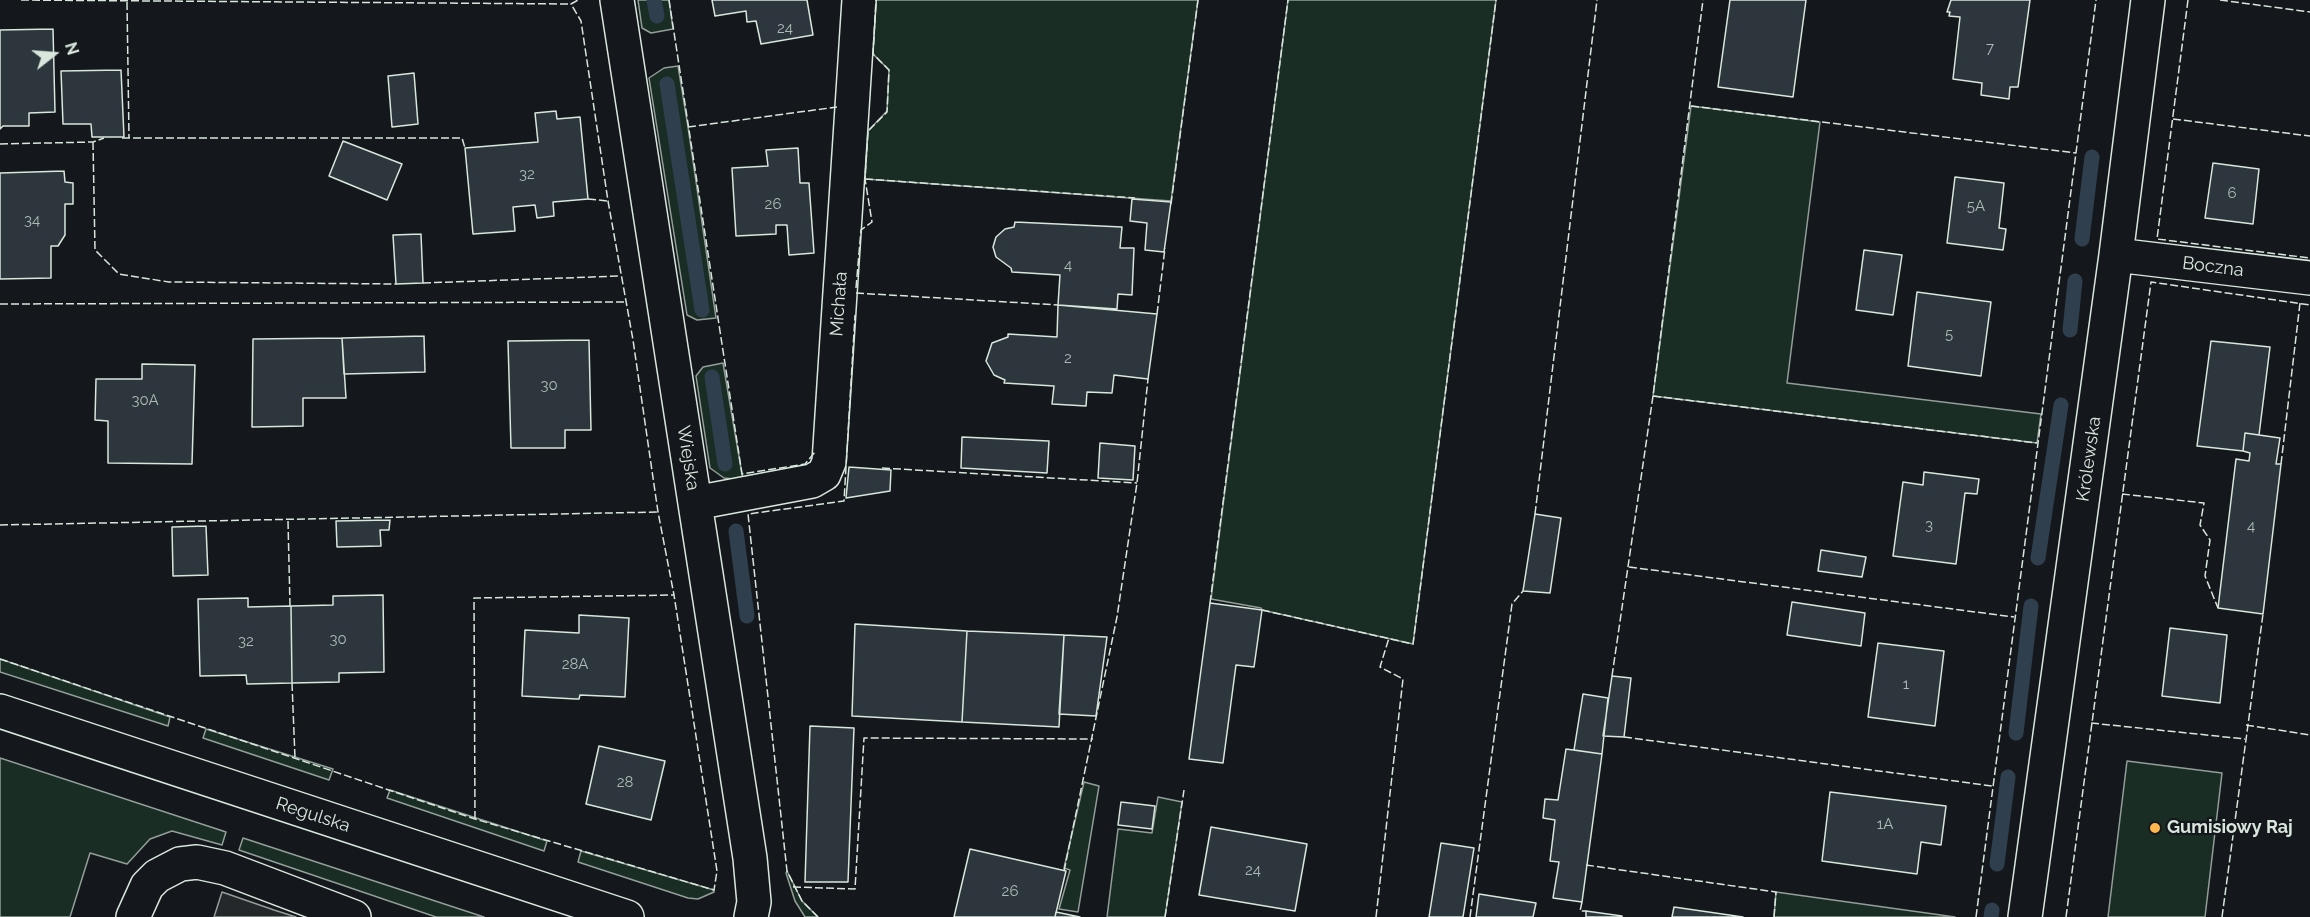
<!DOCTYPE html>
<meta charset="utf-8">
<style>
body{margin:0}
#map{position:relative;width:2310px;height:917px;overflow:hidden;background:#14181c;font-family:Raleway,sans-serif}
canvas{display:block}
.north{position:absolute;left:24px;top:24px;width:60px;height:60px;-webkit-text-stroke:4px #14181c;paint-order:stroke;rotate:73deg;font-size:16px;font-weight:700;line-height:24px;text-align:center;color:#d8e6dc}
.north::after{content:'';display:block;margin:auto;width:21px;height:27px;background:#d8e6dc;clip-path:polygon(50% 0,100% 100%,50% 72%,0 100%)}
</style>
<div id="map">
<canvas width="2310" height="917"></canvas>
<div class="north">N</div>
</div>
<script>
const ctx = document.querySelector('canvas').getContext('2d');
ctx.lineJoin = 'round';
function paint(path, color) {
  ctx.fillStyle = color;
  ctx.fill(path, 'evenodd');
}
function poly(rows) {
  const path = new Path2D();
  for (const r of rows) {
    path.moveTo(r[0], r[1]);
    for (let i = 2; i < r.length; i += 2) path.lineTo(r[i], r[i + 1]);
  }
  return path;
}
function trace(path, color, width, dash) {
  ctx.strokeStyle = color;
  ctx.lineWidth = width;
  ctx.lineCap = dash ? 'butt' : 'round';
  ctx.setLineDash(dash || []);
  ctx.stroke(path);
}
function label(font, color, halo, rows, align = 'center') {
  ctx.font = font + ' Raleway,sans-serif';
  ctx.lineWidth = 4.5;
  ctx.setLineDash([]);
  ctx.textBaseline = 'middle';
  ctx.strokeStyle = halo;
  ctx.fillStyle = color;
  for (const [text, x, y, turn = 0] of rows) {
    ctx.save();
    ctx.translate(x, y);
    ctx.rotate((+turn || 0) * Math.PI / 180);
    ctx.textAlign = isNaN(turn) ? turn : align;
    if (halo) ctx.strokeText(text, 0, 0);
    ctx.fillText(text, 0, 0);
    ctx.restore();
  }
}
const green = poly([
 [638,0,669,0,673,29,651,33,642,28,638,0],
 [876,0,1198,0,1171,201,865,179,868,131,887,111,889,70,873,54,876,0],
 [1288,0,1496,0,1413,644,1262,610,1261,608,1211,599,1288,0],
 [678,66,688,127,716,318,697,320,687,315,649,78,664,68,678,66],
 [1691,106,1820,122,1787,383,2041,414,2037,443,1653,396,1691,106],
 [723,363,743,480,724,478,710,468,696,376,703,367,723,363],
 [0,659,170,717,168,726,0,672,0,659],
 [206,729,333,769,329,780,203,738,206,729],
 [0,758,226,832,222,845,172,831,150,839,127,864,90,853,70,917,0,917,0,758],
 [2127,761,2222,773,2205,917,2108,917,2127,761],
 [1084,782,1099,786,1078,912,1059,909,1070,870,1064,868,1084,782],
 [390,790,547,841,544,851,387,798,390,790],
 [1158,797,1182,802,1165,917,1107,917,1118,829,1152,833,1158,797],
 [243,838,484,917,436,917,239,850,243,838],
 [581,851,714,890,714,892,698,899,688,898,578,862,581,851],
 [787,871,802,901,818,917,805,917,795,901,786,873,787,871],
 [1776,892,1955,917,1774,917,1776,892]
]);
paint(green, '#1a2d24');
trace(green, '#939e99', 1.5);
const parking = poly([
 [222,892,274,910,296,917,214,917,222,892]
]);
paint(parking, '#24282b');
trace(parking, '#939e99', 1.5);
trace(poly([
 [654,0,657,16],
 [667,84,702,310],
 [2082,239,2092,157],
 [2070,330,2075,281],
 [712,377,725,464],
 [736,531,747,616],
 [2038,558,2061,405],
 [2016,733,2031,606],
 [1997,864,2008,777],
 [1991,917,1992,910]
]), '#2f3f4d', 15);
const building = poly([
 [712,0,807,0,813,35,761,44,756,21,747,22,746,11,715,16,712,0],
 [1730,0,1806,0,1793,97,1718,87,1730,0],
 [1951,0,2030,0,2018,87,2010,87,2009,99,1981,95,1982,83,1953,79,1960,17,1949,16,1950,12,1947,12,1951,0],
 [53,29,55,112,29,113,29,126,3,126,0,129,0,30,53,29],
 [121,70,124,137,92,137,91,124,63,124,61,71,121,70],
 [414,73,418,124,392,127,388,76,414,73],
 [556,111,557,119,580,117,588,199,553,202,554,216,537,218,535,205,513,207,515,231,473,234,465,148,538,142,535,113,556,111],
 [343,141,402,164,387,200,329,176,343,141],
 [798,148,800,183,809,183,814,253,789,255,787,225,776,225,776,234,736,236,732,168,768,166,766,150,798,148],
 [2213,163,2259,169,2253,224,2205,218,2213,163],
 [64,171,65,182,73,183,73,204,65,204,65,235,58,246,51,246,51,278,0,279,0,173,64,171],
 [1955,177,2004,183,1999,228,2006,229,2003,250,1947,243,1955,177],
 [1132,199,1171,202,1164,252,1145,250,1147,223,1130,221,1132,199],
 [1015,222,1122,227,1120,248,1134,248,1132,295,1118,294,1117,309,1058,305,1060,275,1012,272,1011,268,996,257,993,247,996,237,1005,229,1014,227,1015,222],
 [421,234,423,283,396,284,393,235,421,234],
 [1864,250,1902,255,1893,315,1856,310,1864,250],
 [1917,292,1991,302,1981,376,1908,366,1917,292],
 [1058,305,1157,314,1148,379,1114,375,1112,393,1087,392,1086,406,1052,404,1054,386,1004,383,1005,380,994,375,986,361,992,343,1008,337,1008,334,1057,337,1058,305],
 [424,336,425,372,344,374,342,338,424,336],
 [342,338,346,398,303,398,303,426,252,427,253,339,342,338],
 [589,340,591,430,565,430,565,448,511,448,508,341,589,340],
 [2211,341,2270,347,2259,435,2245,433,2243,451,2197,446,2211,341],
 [142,364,195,365,192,464,108,463,108,421,95,420,96,379,142,379,142,364],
 [2245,433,2280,438,2276,464,2281,464,2263,614,2218,608,2236,459,2249,461,2250,453,2243,451,2245,433],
 [962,437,1049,441,1047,473,961,468,962,437],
 [1100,443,1135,446,1133,480,1098,478,1100,443],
 [849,467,891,470,890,491,846,498,849,467],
 [1924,472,1979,479,1977,494,1965,493,1956,564,1893,556,1903,482,1923,485,1924,472],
 [1535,514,1561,518,1550,593,1523,591,1535,514],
 [390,520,389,530,380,530,381,546,337,547,336,521,390,520],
 [206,526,208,575,173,576,172,527,206,526],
 [1821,550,1866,557,1862,577,1818,571,1821,550],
 [383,595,384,672,339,673,339,682,292,683,291,606,333,605,333,596,383,595],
 [248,598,248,607,291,606,292,683,247,684,246,675,200,676,198,599,248,598],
 [1792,602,1865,613,1861,646,1787,635,1792,602],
 [1210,603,1262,610,1254,667,1236,665,1223,763,1189,759,1210,603],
 [579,615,629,618,625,697,580,695,579,699,576,699,522,696,525,630,579,633,579,615],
 [855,624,967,631,962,722,852,716,855,624],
 [2170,628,2227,635,2220,703,2162,696,2170,628],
 [967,631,1064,635,1059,727,962,722,967,631],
 [1064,635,1107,637,1096,716,1059,714,1064,635],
 [1878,643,1944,651,1935,726,1868,717,1878,643],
 [1612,676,1631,678,1624,737,1603,736,1612,676],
 [1583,694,1608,698,1602,754,1574,750,1583,694],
 [810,726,854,728,848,882,805,882,810,726],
 [599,746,665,761,651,820,586,804,599,746],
 [1566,749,1602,754,1582,902,1553,898,1559,862,1550,861,1555,820,1543,818,1545,799,1558,800,1566,749],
 [1830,792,1946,806,1941,845,1921,842,1917,874,1822,861,1830,792],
 [1121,802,1155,806,1152,829,1118,825,1121,802],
 [1211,827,1307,844,1295,911,1199,895,1211,827],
 [1441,843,1474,848,1463,917,1429,917,1441,843],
 [970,849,1066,871,1055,917,954,917,970,849],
 [1479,894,1536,903,1533,917,1476,917,1479,894],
 [1674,907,1743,917,1672,917,1674,907],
 [1586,911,1622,916,1622,917,1586,917,1586,911],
 [1056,912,1080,917,1055,917,1056,912]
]);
paint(building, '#2c363c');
trace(building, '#d8e6dc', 1.5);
const minor = poly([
 [617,0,750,858,754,902,751,917],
 [2116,255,2310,278],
 [695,503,812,481,824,474,829,462,859,0],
 [0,711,627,917],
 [133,917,147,886,157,876,180,864,197,862,225,868,354,917],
 [2025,917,2116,255,2148,0]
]);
trace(minor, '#d8e6dc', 36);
trace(minor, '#14181c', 33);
trace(poly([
 [21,0,571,4],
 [669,0,742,474,805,464,815,452],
 [2188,0,2157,239,2310,258],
 [2220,0,2310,12],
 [127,2,129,138],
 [1691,106,2076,153],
 [2173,119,2310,136],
 [688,127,837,107],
 [122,138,462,138,465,148],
 [93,142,95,250,119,274,169,282,396,284],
 [0,144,93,142,104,138],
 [865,179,1135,198],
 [588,199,608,201],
 [1171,204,1198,0],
 [423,283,620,276],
 [856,288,861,230,872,222,865,179,868,131,887,112,889,70,873,54,876,0],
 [856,293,1058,305],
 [0,304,625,302],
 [1157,314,1165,248],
 [1653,396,2037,443],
 [2281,464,2300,303],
 [882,468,1137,483],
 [2122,494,2204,503,2200,525,2210,540,2205,576,2218,608],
 [1535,514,1597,0],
 [288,521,290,606],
 [0,525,658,512],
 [1629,567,2014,617],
 [1210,603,1288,0],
 [1262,610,1413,644,1496,0],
 [0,659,475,819,714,890,717,871,674,595,658,512,633,340,608,201,581,21,571,4,578,0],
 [1612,676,1653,396,1703,0],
 [292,683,295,758],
 [2091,723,2245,739],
 [2246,725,2310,735],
 [1624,737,1992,786],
 [475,819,474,598,674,595],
 [1586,865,1776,892,1774,917],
 [1064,871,1117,617,1137,483,1148,379],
 [793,887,855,889,864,738,1093,739],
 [1582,902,1580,911,1586,911],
 [818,917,802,901,787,871,748,514,844,501,855,315],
 [1165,917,1184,790],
 [1376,917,1403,679,1380,667,1389,638],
 [1470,917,1512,604,1523,591],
 [1976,917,2096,0],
 [2066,917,2151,282,2310,305],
 [2222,917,2263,614]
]), '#d8e6dc', 1.5, [8, 3]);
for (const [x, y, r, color] of [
 [2155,828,6,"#ffb74d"]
]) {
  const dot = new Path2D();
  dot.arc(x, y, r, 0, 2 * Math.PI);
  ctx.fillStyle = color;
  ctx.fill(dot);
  trace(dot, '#14181c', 2);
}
label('15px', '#adbab4', null, [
 ["24",785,28],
 ["7",1990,48],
 ["32",527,174],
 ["6",2232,193],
 ["26",773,204],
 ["5A",1976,206],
 ["34",32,220],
 ["4",1068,265],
 ["5",1949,334],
 ["2",1068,358],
 ["30",549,385],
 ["30A",145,400],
 ["3",1929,525],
 ["4",2251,526],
 ["30",338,639],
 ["32",246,641],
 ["28A",575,664],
 ["1",1906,684],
 ["28",625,782],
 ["1A",1885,824],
 ["24",1253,870],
 ["26",1010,891]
]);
label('18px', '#d8e6dc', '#14181c', [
 ["Boczna",2213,267,7],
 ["Michała",839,304,-86],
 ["Wiejska",688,458,81],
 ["Królewska",2089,459,-82],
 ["Regulska",313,815,18]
]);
label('bold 18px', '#d8e6dc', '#14181c', [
 ["Gumisiowy Raj",2167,828]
], 'left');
</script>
